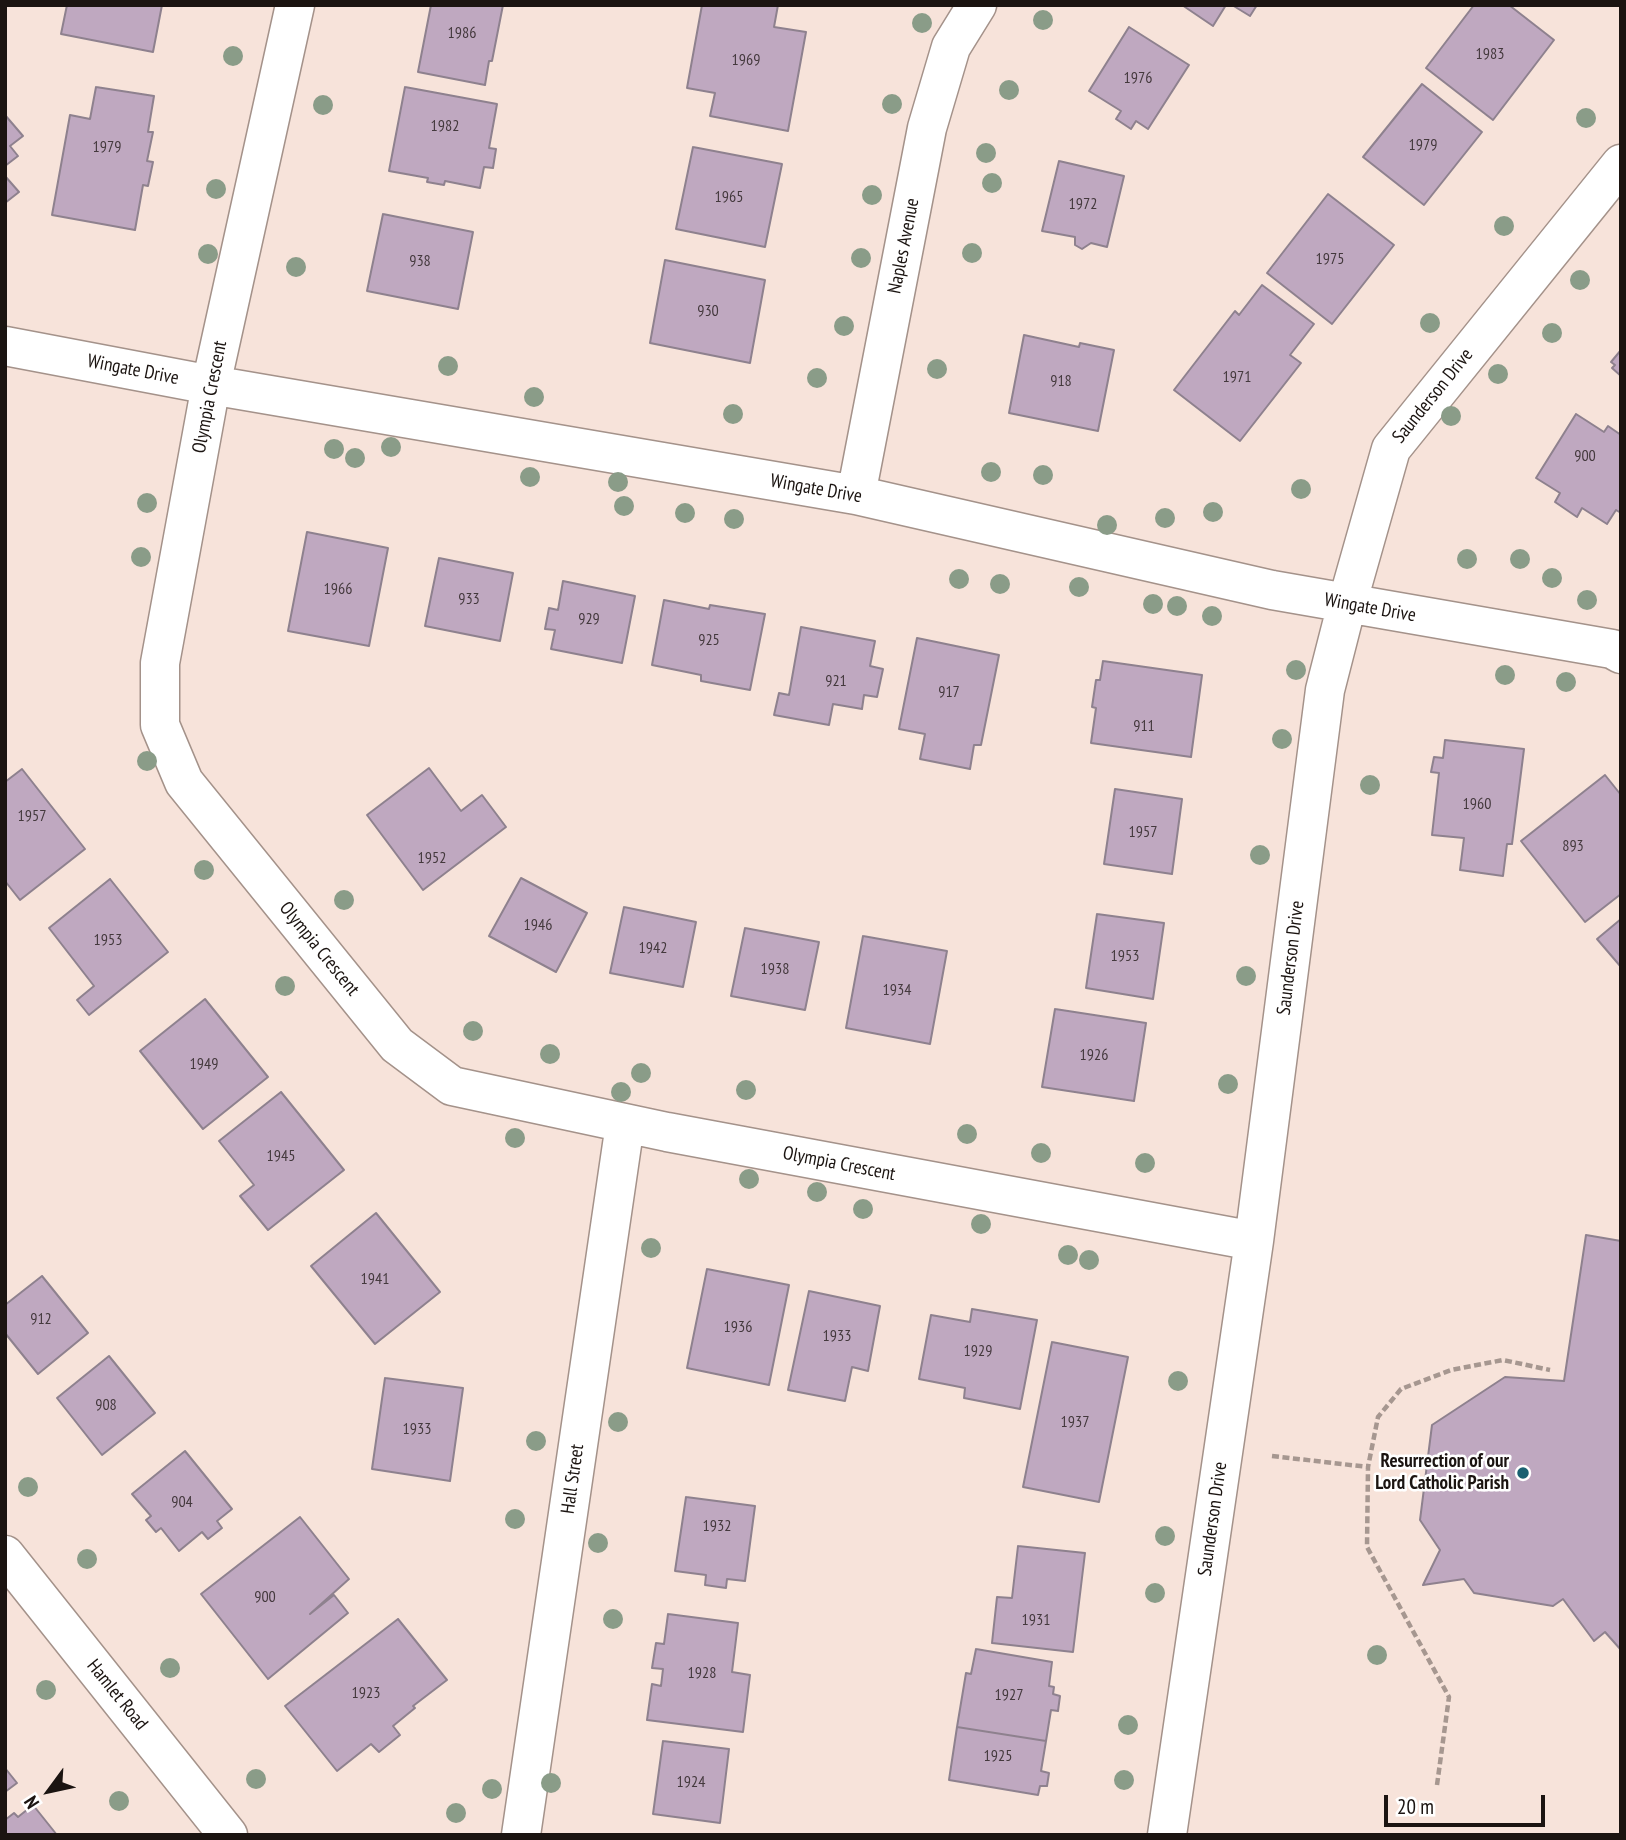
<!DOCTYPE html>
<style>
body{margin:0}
#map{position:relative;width:1626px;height:1840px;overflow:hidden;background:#f7e3da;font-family:"PT Sans Narrow",sans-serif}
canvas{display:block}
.frame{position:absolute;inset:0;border:7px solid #1b1411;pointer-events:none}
.north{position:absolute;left:14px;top:1756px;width:70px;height:70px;-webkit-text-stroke:5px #fff;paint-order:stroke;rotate:237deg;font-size:19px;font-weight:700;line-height:28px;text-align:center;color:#1b1411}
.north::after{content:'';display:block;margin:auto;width:24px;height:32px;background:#1b1411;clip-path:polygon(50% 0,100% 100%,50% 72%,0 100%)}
.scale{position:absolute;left:1384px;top:1795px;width:161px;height:32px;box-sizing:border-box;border:4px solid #1b1411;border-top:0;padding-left:9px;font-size:21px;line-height:24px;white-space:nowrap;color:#1b1411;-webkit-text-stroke:5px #fff;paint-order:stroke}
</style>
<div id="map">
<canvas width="1626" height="1840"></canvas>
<div class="frame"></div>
<div class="north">N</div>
<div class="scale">20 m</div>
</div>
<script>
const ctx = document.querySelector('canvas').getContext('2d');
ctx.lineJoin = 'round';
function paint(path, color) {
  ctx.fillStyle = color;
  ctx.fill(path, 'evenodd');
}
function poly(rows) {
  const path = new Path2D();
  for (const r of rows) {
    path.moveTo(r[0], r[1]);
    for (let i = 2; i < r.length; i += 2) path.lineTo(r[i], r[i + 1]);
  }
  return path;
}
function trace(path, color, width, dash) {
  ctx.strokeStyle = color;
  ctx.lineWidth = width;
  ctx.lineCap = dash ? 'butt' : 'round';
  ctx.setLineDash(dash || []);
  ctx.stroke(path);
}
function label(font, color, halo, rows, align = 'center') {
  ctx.font = font + ' "PT Sans Narrow",sans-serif';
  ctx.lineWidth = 5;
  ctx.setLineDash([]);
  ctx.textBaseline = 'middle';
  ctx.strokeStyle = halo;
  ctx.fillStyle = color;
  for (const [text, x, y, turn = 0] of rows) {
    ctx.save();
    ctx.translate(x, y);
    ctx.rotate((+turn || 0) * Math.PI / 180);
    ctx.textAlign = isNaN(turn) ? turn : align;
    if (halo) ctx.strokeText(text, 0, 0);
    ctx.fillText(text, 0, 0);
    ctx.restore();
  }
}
const building = poly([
 [67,5,162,5,153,52,61,34,67,5],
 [431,5,503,5,492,61,489,61,485,85,418,72,431,5],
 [702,5,778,5,774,27,806,32,788,131,710,116,715,93,687,88,702,5],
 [1182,5,1226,5,1213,26,1182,5],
 [1232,5,1257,5,1250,16,1232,5],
 [1474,5,1509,5,1554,40,1493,120,1426,68,1474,5],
 [1129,27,1189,65,1148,129,1136,121,1131,129,1116,119,1121,111,1089,91,1129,27],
 [1422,84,1482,132,1424,205,1363,157,1422,84],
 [96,87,154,96,148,132,153,132,147,161,153,162,148,186,143,185,135,230,52,215,70,115,90,119,96,87],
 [405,87,497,104,489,148,496,149,493,168,484,167,480,188,445,181,444,185,427,182,428,178,389,171,405,87],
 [5,115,23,136,10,146,18,156,5,166,5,115],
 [693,147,782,164,765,247,676,229,693,147],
 [1059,161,1124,176,1107,247,1091,243,1082,249,1075,245,1075,237,1042,231,1059,161],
 [5,176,19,192,5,203,5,176],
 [1328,194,1394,245,1332,324,1267,273,1328,194],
 [383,214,473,232,458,309,367,291,383,214],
 [665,260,765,280,750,363,650,343,665,260],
 [1262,285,1314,324,1290,355,1301,363,1240,441,1174,390,1235,311,1239,315,1262,285],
 [1024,335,1079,347,1080,343,1114,350,1098,431,1009,413,1024,335],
 [1621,350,1621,376,1612,368,1615,365,1611,362,1621,350],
 [1576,414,1604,432,1608,426,1621,435,1621,513,1616,510,1607,524,1582,508,1577,517,1555,502,1560,493,1536,478,1576,414],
 [307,532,388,548,369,646,288,631,307,532],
 [439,558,513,573,500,641,425,626,439,558],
 [563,581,635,596,622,663,551,649,555,630,545,629,549,608,558,610,563,581],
 [664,600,709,609,710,605,765,614,750,690,701,681,701,675,652,665,664,600],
 [801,627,875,641,870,666,883,669,877,697,864,695,862,709,833,704,829,725,774,715,779,693,789,695,801,627],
 [917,638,999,655,981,745,974,745,970,769,920,759,925,734,899,729,917,638],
 [1103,661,1202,675,1191,757,1091,743,1096,708,1092,707,1096,680,1100,680,1103,661],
 [1445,740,1524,749,1512,844,1507,844,1503,876,1460,870,1464,838,1432,835,1439,773,1431,772,1434,757,1443,758,1445,740],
 [429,768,461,811,482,795,506,827,423,890,367,815,429,768],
 [22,769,85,849,20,900,5,881,5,782,22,769],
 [1605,775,1621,795,1621,894,1585,922,1521,841,1605,775],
 [1115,789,1182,799,1172,874,1104,864,1115,789],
 [521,878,587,913,556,972,489,936,521,878],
 [110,879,168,952,89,1015,77,1000,94,986,49,928,110,879],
 [624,907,696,922,683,987,610,973,624,907],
 [1097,914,1164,923,1153,999,1086,988,1097,914],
 [1621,919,1621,967,1597,939,1621,919],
 [745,928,819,942,805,1010,731,996,745,928],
 [863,936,947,951,930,1044,846,1028,863,936],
 [205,999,268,1077,203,1129,140,1051,205,999],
 [1055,1009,1146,1023,1134,1101,1042,1087,1055,1009],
 [281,1092,344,1170,268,1230,240,1196,254,1185,219,1141,281,1092],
 [376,1213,440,1292,375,1344,311,1266,376,1213],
 [1586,1235,1621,1241,1621,1650,1605,1632,1594,1641,1563,1599,1553,1606,1474,1593,1464,1579,1423,1585,1440,1550,1420,1520,1432,1425,1505,1377,1564,1381,1586,1235],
 [707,1269,789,1285,769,1385,687,1368,707,1269],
 [42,1276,88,1333,38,1374,5,1333,5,1305,42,1276],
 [809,1291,880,1306,868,1371,852,1367,845,1401,788,1390,809,1291],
 [972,1309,1037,1320,1020,1409,964,1398,965,1388,919,1379,931,1315,970,1322,972,1309],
 [1052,1342,1128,1357,1099,1502,1023,1487,1052,1342],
 [109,1356,155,1413,102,1455,57,1398,109,1356],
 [385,1378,463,1388,450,1481,372,1469,385,1378],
 [185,1451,232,1509,217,1521,222,1528,208,1539,202,1532,179,1551,161,1528,156,1532,146,1520,151,1516,132,1494,185,1451],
 [686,1497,755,1506,745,1581,727,1579,726,1588,705,1585,706,1575,675,1571,686,1497],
 [300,1517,349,1579,310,1614,334,1595,348,1613,268,1679,201,1594,300,1517],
 [1018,1546,1085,1553,1073,1652,992,1643,997,1597,1012,1598,1018,1546],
 [668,1614,738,1623,732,1672,750,1675,743,1732,647,1720,652,1684,661,1686,663,1669,652,1668,656,1643,664,1644,668,1614],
 [398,1619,447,1680,413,1706,415,1708,393,1726,400,1735,379,1752,371,1744,337,1771,285,1706,398,1619],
 [976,1649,1052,1662,1049,1686,1054,1687,1053,1694,1060,1696,1058,1711,1051,1710,1046,1741,957,1727,966,1673,971,1674,976,1649],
 [957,1727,1046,1741,1041,1771,1049,1773,1047,1786,1040,1786,1038,1795,949,1780,957,1727],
 [663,1741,729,1749,720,1823,653,1814,663,1741],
 [5,1768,17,1783,5,1792,5,1768],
 [33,1805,57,1835,5,1835,5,1820,14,1813,18,1817,33,1805]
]);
paint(building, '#bfa8c0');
trace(building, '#8e818e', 2);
const minor = poly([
 [295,5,211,385,160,663,160,725,184,782,397,1045,452,1086,667,1132,1254,1241],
 [5,346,211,385,856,495,1272,590,1612,649,1621,654],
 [856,495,927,128,951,47,977,5],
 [5,1555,228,1835],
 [521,1835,625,1124],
 [1167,1835,1254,1241,1325,690,1347,604,1391,449,1621,164]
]);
trace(minor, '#a4928a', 41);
trace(poly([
 [1272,1456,1368,1467],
 [1437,1785,1449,1697,1367,1547,1368,1467,1378,1417,1401,1389,1451,1370,1503,1360,1550,1370]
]), '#a69790', 4.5, [7, 3.5]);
trace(minor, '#fff', 38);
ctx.fillStyle = '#8a9c88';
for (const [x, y] of [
 [1043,20],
 [922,23],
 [233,56],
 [1009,90],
 [892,104],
 [323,105],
 [1586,118],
 [986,153],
 [992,183],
 [216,189],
 [872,195],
 [1504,226],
 [972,253],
 [208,254],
 [861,258],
 [296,267],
 [1580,280],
 [1430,323],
 [844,326],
 [1552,333],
 [448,366],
 [937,369],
 [1498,374],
 [817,378],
 [534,397],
 [733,414],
 [1451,416],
 [391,447],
 [334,449],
 [355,458],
 [991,472],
 [1043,475],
 [530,477],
 [618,482],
 [1301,489],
 [147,503],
 [624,506],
 [1213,512],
 [685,513],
 [1165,518],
 [734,519],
 [1107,525],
 [141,557],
 [1467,559],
 [1520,559],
 [1552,578],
 [959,579],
 [1000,584],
 [1079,587],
 [1587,600],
 [1153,604],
 [1177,606],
 [1212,616],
 [1296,670],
 [1505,675],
 [1566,682],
 [1282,739],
 [147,761],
 [1370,785],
 [1260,855],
 [204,870],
 [344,900],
 [1246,976],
 [285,986],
 [473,1031],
 [550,1054],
 [641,1073],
 [1228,1084],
 [746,1090],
 [621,1092],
 [967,1134],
 [515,1138],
 [1041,1153],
 [1145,1163],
 [749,1179],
 [817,1192],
 [863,1209],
 [981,1224],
 [651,1248],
 [1068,1255],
 [1089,1260],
 [1178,1381],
 [618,1422],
 [536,1441],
 [28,1487],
 [515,1519],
 [1165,1536],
 [598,1543],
 [87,1559],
 [1155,1593],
 [613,1619],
 [1377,1655],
 [170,1668],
 [46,1690],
 [1128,1725],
 [256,1779],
 [1124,1780],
 [551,1783],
 [492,1789],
 [119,1801],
 [456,1813]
]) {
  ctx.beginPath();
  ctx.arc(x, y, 10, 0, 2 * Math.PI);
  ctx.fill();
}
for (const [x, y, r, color] of [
 [1523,1473,7,"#196071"]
]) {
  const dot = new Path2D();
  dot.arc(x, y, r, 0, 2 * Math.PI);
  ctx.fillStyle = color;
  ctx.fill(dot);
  trace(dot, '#fff', 2.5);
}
label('16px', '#44393d', null, [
 ["1986",462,33],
 ["1983",1490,54],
 ["1969",746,60],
 ["1976",1138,78],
 ["1982",445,126],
 ["1979",1423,145],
 ["1979",107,147],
 ["1965",729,197],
 ["1972",1083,204],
 ["1975",1330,259],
 ["938",420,261],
 ["930",708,311],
 ["1971",1237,377],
 ["918",1061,381],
 ["900",1585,456],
 ["1966",338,589],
 ["933",469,599],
 ["929",589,619],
 ["925",709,640],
 ["921",836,681],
 ["917",949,692],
 ["911",1144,726],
 ["1960",1477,804],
 ["1957",32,816],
 ["1957",1143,832],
 ["893",1573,846],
 ["1952",432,858],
 ["1946",538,925],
 ["1953",108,940],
 ["1942",653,948],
 ["1953",1125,956],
 ["1938",775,969],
 ["1934",897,990],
 ["1926",1094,1055],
 ["1949",204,1064],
 ["1945",281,1156],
 ["1941",375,1279],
 ["912",41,1319],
 ["1936",738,1327],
 ["1933",837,1336],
 ["1929",978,1351],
 ["908",106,1405],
 ["1937",1075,1422],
 ["1933",417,1429],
 ["904",182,1502],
 ["1932",717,1526],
 ["900",265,1597],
 ["1931",1036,1620],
 ["1928",702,1673],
 ["1923",366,1693],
 ["1927",1009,1695],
 ["1925",998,1756],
 ["1924",691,1782]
]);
label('19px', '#1b1411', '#fff', [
 ["Naples Avenue",904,246,-79],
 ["Wingate Drive",133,370,11],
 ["Saunderson Drive",1433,396,-51],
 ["Olympia Crescent",210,397,-79],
 ["Wingate Drive",816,489,10],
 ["Wingate Drive",1370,608,10],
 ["Olympia Crescent",319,949,51],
 ["Saunderson Drive",1291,958,-83],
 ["Olympia Crescent",839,1164,11],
 ["Hall Street",573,1479,-82],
 ["Saunderson Drive",1213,1519,-82],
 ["Hamlet Road",117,1695,51]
]);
label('bold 19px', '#1b1411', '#fff', [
 ["Resurrection of our",1509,1462],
 ["Lord Catholic Parish",1509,1484]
], 'right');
</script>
